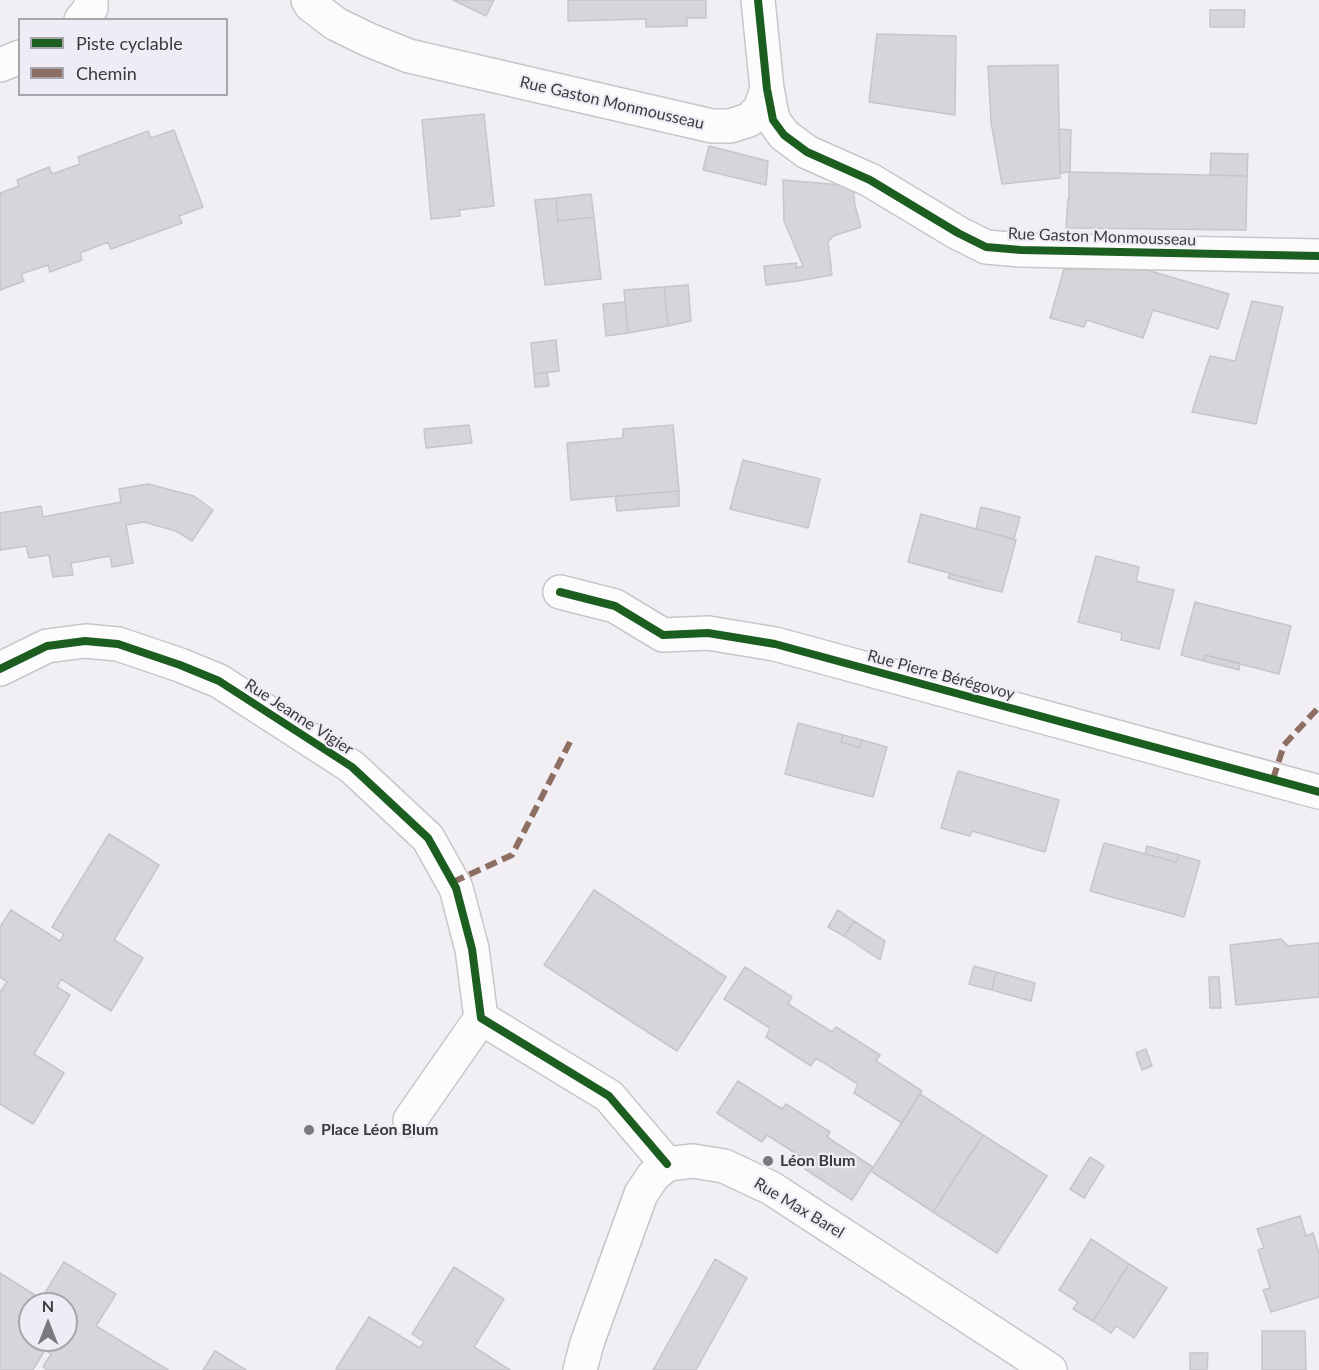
<!DOCTYPE html>
<meta charset="utf-8">
<style>
body{margin:0}
#map{position:relative;width:1319px;height:1370px;overflow:hidden;background:#f1eef4;font-family:Lato,sans-serif}
canvas{display:block}
.legend{position:absolute;left:18px;top:18px;width:210px;height:78px;box-sizing:border-box;background:#f0ecf6;border:2px solid #a8a5ac;margin:0;padding:8px 10px;list-style:none;font-size:18px;color:#3b3a3e}
.legend li{display:flex;align-items:center;gap:12px;height:30px}
.legend b{width:30px;border:2px solid #a8a5ac}
.north{position:absolute;left:18px;top:1292px;width:60px;height:60px;box-sizing:border-box;background:#f0ecf6;border:2px solid #a8a5ac;border-radius:50%;rotate:0deg;font-size:16px;font-weight:700;line-height:24px;text-align:center;color:#3b3a3e}
.north::after{content:'';display:block;margin:auto;width:21px;height:27px;background:#7b797e;clip-path:polygon(50% 0,100% 100%,50% 72%,0 100%)}
</style>
<div id="map">
<canvas width="1319" height="1370"></canvas>
<ul class="legend">
<li><b style="height:8px;background:#1b5e20"></b>Piste cyclable</li>
<li><b style="height:8px;background:#8d6e63"></b>Chemin</li>
</ul>
<div class="north">N</div>
</div>
<script>
const ctx = document.querySelector('canvas').getContext('2d');
ctx.lineJoin = 'round';
function paint(path, color) {
  ctx.fillStyle = color;
  ctx.fill(path, 'evenodd');
}
function poly(rows) {
  const path = new Path2D();
  for (const r of rows) {
    path.moveTo(r[0], r[1]);
    for (let i = 2; i < r.length; i += 2) path.lineTo(r[i], r[i + 1]);
  }
  return path;
}
function trace(path, color, width, dash) {
  ctx.strokeStyle = color;
  ctx.lineWidth = width;
  ctx.lineCap = dash ? 'butt' : 'round';
  ctx.setLineDash(dash || []);
  ctx.stroke(path);
}
function label(font, color, halo, rows, align = 'center') {
  ctx.font = font + ' Lato,sans-serif';
  ctx.lineWidth = 4.5;
  ctx.setLineDash([]);
  ctx.textBaseline = 'middle';
  ctx.strokeStyle = halo;
  ctx.fillStyle = color;
  for (const [text, x, y, turn = 0] of rows) {
    ctx.save();
    ctx.translate(x, y);
    ctx.rotate((+turn || 0) * Math.PI / 180);
    ctx.textAlign = isNaN(turn) ? turn : align;
    if (halo) ctx.strokeText(text, 0, 0);
    ctx.fillText(text, 0, 0);
    ctx.restore();
  }
}
const building = poly([
 [453,0,494,0,486,16,453,0],
 [568,0,706,0,706,18,687,18,687,26,646,27,646,19,568,21,568,0],
 [1210,10,1245,10,1244,27,1210,27,1210,10],
 [877,34,956,36,955,115,869,102,877,34],
 [1058,65,1060,178,1002,184,991,122,988,66,1058,65],
 [484,114,494,206,459,210,460,216,431,219,422,120,484,114],
 [1059,129,1071,130,1070,172,1060,173,1059,129],
 [174,130,203,207,179,216,182,223,111,249,108,242,80,253,82,260,50,272,48,265,21,274,24,281,0,290,0,193,19,186,17,180,49,167,52,174,80,164,78,157,148,131,151,138,174,130],
 [709,146,768,161,766,185,703,170,709,146],
 [1211,153,1248,154,1247,176,1210,175,1211,153],
 [1069,172,1247,176,1246,230,1066,228,1068,199,1069,198,1069,172],
 [783,180,853,186,855,206,861,227,833,236,828,242,832,275,798,281,766,285,764,266,797,263,796,268,803,266,784,221,783,180],
 [591,194,594,217,558,221,556,198,591,194],
 [556,198,558,221,594,217,601,279,545,285,535,200,556,198],
 [1064,269,1147,270,1229,294,1218,329,1153,310,1143,338,1087,320,1084,327,1050,318,1064,269],
 [688,285,691,321,668,326,664,287,688,285],
 [664,287,668,326,628,333,624,290,664,287],
 [1252,301,1283,307,1256,424,1192,412,1210,356,1235,361,1252,301],
 [625,302,628,333,606,336,603,304,625,302],
 [556,340,559,371,534,374,531,343,556,340],
 [547,372,549,386,535,387,534,374,547,372],
 [469,425,472,443,426,448,424,429,469,425],
 [673,425,679,491,571,500,567,443,623,438,623,429,673,425],
 [743,460,820,479,808,528,730,509,743,460],
 [148,484,194,496,213,510,192,541,176,531,144,522,126,525,133,563,112,567,110,556,71,563,73,575,53,577,49,555,29,558,26,546,0,550,0,513,41,506,43,517,121,502,119,489,148,484],
 [679,491,679,506,617,511,615,496,679,491],
 [981,507,1020,517,1014,539,976,529,981,507],
 [921,514,1016,540,1002,592,981,587,982,582,908,562,921,514],
 [1096,556,1139,567,1136,581,1174,590,1159,649,1121,640,1122,633,1078,622,1096,556],
 [950,574,982,582,981,587,948,578,950,574],
 [1195,602,1291,626,1279,674,1205,655,1204,661,1181,655,1195,602],
 [1205,655,1240,663,1239,670,1204,661,1205,655],
 [798,723,843,735,841,742,860,748,862,740,887,747,873,797,785,774,798,723],
 [843,735,862,740,860,748,841,742,843,735],
 [958,771,1059,800,1045,852,972,831,970,836,941,828,958,771],
 [109,834,159,865,114,940,143,958,111,1011,61,979,57,987,70,995,34,1054,64,1073,33,1124,0,1104,0,992,7,982,0,977,0,927,11,910,60,941,64,934,52,927,109,834],
 [1104,843,1176,862,1179,855,1200,861,1184,917,1090,891,1104,843],
 [1147,846,1179,855,1176,862,1145,854,1147,846],
 [594,890,726,977,677,1051,544,965,594,890],
 [838,910,854,921,844,936,828,927,838,910],
 [854,921,885,941,880,960,844,936,854,921],
 [1281,939,1288,946,1319,943,1319,997,1236,1005,1230,945,1281,939],
 [974,966,996,972,992,990,969,984,974,966],
 [745,967,792,997,788,1004,832,1032,836,1027,880,1055,876,1061,922,1091,902,1123,854,1093,858,1084,816,1058,811,1066,766,1037,770,1028,724,999,745,967],
 [996,972,1035,983,1031,1001,992,990,996,972],
 [1209,977,1219,977,1221,1008,1210,1008,1209,977],
 [1146,1049,1152,1066,1142,1070,1136,1053,1146,1049],
 [738,1081,782,1109,786,1104,830,1132,827,1137,873,1167,852,1200,805,1169,809,1162,767,1135,762,1142,717,1113,738,1081],
 [920,1094,983,1135,933,1212,871,1171,920,1094],
 [983,1135,1047,1176,997,1253,933,1212,983,1135],
 [1090,1157,1104,1166,1084,1198,1070,1189,1090,1157],
 [1300,1216,1306,1236,1313,1233,1319,1253,1319,1297,1271,1312,1263,1290,1270,1288,1258,1250,1264,1248,1257,1229,1300,1216],
 [1091,1239,1129,1264,1093,1321,1073,1309,1078,1302,1059,1290,1091,1239],
 [715,1259,747,1278,696,1370,653,1370,715,1259],
 [64,1262,116,1294,96,1326,168,1370,47,1370,43,1367,51,1354,45,1350,33,1370,0,1370,0,1273,35,1295,27,1307,30,1310,30,1340,66,1340,66,1304,38,1304,64,1262],
 [1129,1264,1167,1288,1134,1338,1116,1326,1111,1333,1093,1321,1129,1264],
 [454,1267,504,1299,474,1347,510,1370,338,1370,336,1369,369,1317,420,1348,424,1342,412,1334,454,1267],
 [1262,1331,1305,1331,1306,1370,1262,1370,1262,1331],
 [215,1351,246,1370,203,1370,215,1351],
 [1190,1353,1208,1353,1207,1370,1190,1370,1190,1353]
]);
paint(building, '#d8d5da');
trace(building, '#c8c5ca', 1.5);
const minor = poly([
 [308,0,311,5,336,24,369,40,409,56,712,126,730,126,749,120,760,109,767,89],
 [758,0,767,89,773,120,784,135,807,152,870,180,958,233,986,247,1021,250,1319,256],
 [81,20,91,8,91,0],
 [0,65,20,57],
 [560,592,615,606,663,635,708,633,775,644,1319,792],
 [0,669,47,646,85,641,118,644,180,665,219,681,352,767,428,838,456,888,472,949,481,1018],
 [481,1018,609,1096,667,1164],
 [410,1120,481,1018],
 [580,1370,587,1343,641,1194,653,1176,667,1164,693,1161,724,1166,771,1188,1050,1370]
]);
trace(minor, '#c9c6cb', 36);
trace(minor, '#fdfcfd', 33);
trace(poly([
 [1273,779,1284,745,1319,707],
 [453,882,512,855,570,742]
]), '#8d6e63', 6, [12, 6]);
trace(poly([
 [758,0,767,89,773,120,784,135,807,152,870,180,958,233,986,247,1021,250,1319,256],
 [560,592,615,606,663,635,708,633,775,644,1319,792],
 [0,669,47,646,85,641,118,644,180,665,219,681,352,767,428,838,456,888,472,949,481,1018,609,1096,667,1164]
]), '#1b5e20', 8);
for (const [x, y, r, color] of [
 [309,1130,6,"#7b797e"],
 [768,1161,6,"#7b797e"]
]) {
  const dot = new Path2D();
  dot.arc(x, y, r, 0, 2 * Math.PI);
  ctx.fillStyle = color;
  ctx.fill(dot);
  trace(dot, '#f0ecf6', 2);
}
label('16px', '#3b3a3e', '#f0ecf6', [
 ["Rue Gaston Monmousseau",612,103,13],
 ["Rue Gaston Monmousseau",1102,237,2],
 ["Rue Pierre Bérégovoy",941,675,15],
 ["Rue Jeanne Vigier",299,717,33],
 ["Rue Max Barel",799,1208,31]
]);
label('bold 16px', '#3b3a3e', '#f0ecf6', [
 ["Place Léon Blum",321,1130],
 ["Léon Blum",780,1161]
], 'left');
</script>
